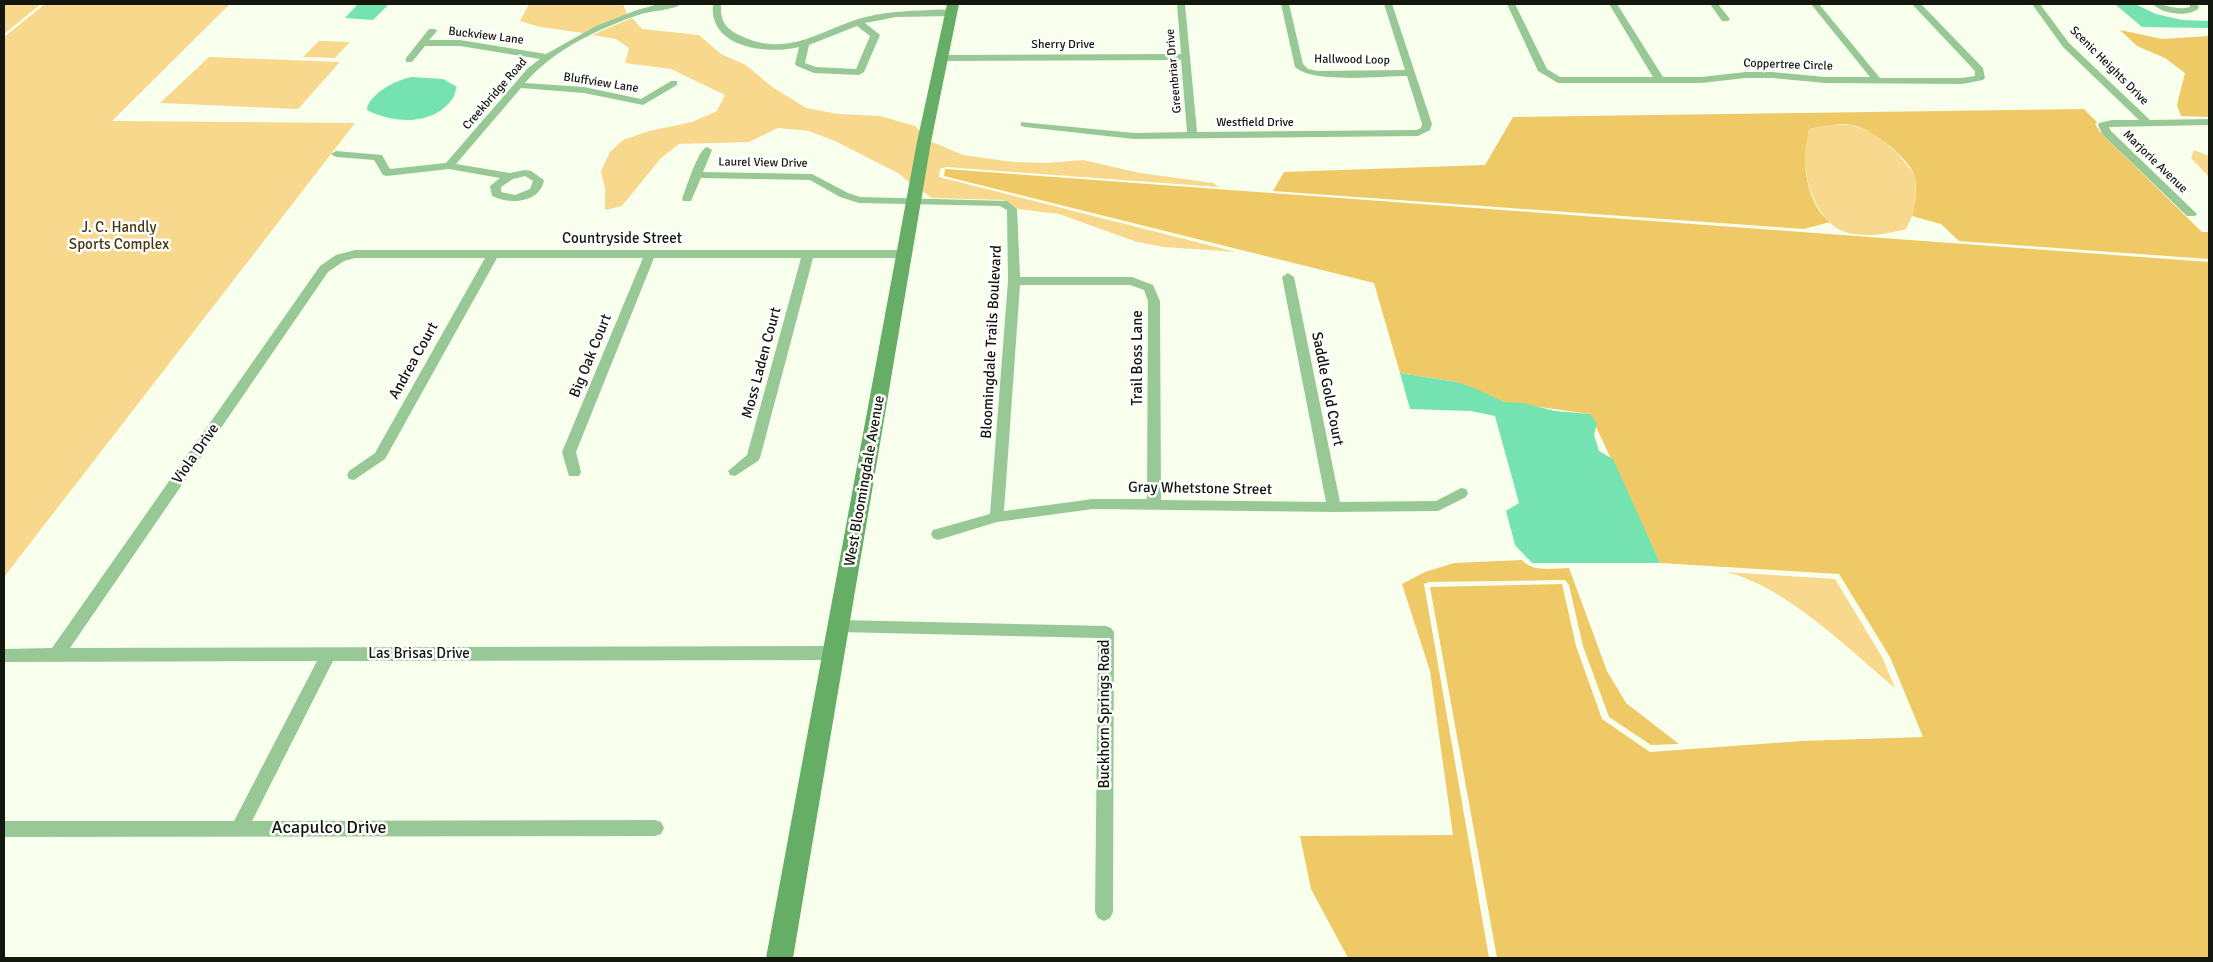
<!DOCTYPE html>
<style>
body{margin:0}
#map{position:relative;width:2213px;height:962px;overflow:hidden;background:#f8ffed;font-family:Signika,sans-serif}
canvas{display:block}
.frame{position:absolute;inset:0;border:5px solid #13170d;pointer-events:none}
</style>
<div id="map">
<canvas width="2213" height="962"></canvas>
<div class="frame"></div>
</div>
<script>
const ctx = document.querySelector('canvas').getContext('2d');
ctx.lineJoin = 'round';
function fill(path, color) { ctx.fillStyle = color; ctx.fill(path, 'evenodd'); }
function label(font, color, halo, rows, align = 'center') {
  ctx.font = font + ' Signika,sans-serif'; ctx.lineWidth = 5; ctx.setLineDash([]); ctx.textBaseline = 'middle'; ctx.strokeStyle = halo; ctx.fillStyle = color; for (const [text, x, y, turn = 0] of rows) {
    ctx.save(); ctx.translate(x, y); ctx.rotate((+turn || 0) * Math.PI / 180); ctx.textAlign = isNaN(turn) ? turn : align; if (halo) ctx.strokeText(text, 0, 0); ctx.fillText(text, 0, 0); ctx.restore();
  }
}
fill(new Path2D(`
 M 4,4 L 41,4 L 4,34 Z
 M 45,4 L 230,4 L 112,121 L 355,123 L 4,577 L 4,37 Z
 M 529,4 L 623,4 L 627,14 L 583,33 L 540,27 L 520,21 Z
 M 632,18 L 642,29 L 699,35 L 721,54 L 746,65 L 771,86 L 806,108 L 838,114 L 880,116 L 915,126 L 921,132 L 911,184 L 898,173 L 835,141 L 809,131 L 778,128 L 749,142 L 679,144 L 661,158 L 622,206 L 605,210 L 605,188 L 601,171 L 610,152 L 623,140 L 649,131 L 692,122 L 717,111 L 725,95 L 671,69 L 625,63 L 629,48 L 616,39 L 592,35 Z
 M 319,41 L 350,42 L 335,58 L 303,57 Z
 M 209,57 L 340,62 L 298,109 L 160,103 Z
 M 1828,125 L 1851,125 L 1876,134 L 1897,153 L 1915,175 L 1915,210 L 1906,229 C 1888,234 1864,238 1845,232 C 1819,224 1803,180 1805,155 C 1805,146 1808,137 1809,129 Z
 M 930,141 L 963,155 L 1013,162 L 1047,163 L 1083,160 L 1140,173 L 1213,183 L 1219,187 L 946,167 L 940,169 L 939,177 L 1236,252 L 1164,247 L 1137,242 L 1059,214 L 1018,209 L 1003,200 L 932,198 L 922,191 Z
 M 2194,150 L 2209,156 L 2209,177 L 2191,158 Z
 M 1726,572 L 1835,579 L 1882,657 L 1895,688 C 1847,648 1787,587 1726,572 Z`), '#f7d88c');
fill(new Path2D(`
 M 2120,30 L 2162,39 L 2209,36 L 2209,117 L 2181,116 L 2177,105 L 2185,73 L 2165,58 L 2137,46 Z
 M 2084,109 L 2097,122 L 2095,124 L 2100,132 L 2202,232 L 2209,232 L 2209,259 L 1959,241 L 1941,224 L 1912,216 C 1916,209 1917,182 1914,174 C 1905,155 1873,129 1852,125 C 1838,123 1823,126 1809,129 C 1808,138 1805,147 1805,156 C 1804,177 1812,209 1830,222 L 1804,229 L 1273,191 L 1284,172 L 1485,165 L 1513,117 Z
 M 945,169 L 2209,262 L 2209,958 L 1497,958 L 1430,587 L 1562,584 L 1576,646 L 1602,719 L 1650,752 L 1802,741 L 1923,737 L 1890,657 L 1839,574 L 1660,563 L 1590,414 L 1504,402 L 1456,382 L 1400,373 L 1374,283 L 944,176 Z
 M 1522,560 C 1533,573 1553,568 1569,568 L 1607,671 L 1626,703 L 1679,744 L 1651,745 L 1609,717 L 1583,646 L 1569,585 L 1565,580 L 1429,582 L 1424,584 L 1489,958 L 1348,958 L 1311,889 L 1300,836 L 1453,835 L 1430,671 L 1402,584 L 1425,572 L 1454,563 Z`), '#efc966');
fill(new Path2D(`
 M 358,4 L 389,4 L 373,20 L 345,18 Z
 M 2115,4 L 2135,4 L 2156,14 L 2182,20 L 2209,21 L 2209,28 L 2142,27 Z
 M 412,77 L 443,79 L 457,87 C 455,90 455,95 453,98 C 434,126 394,124 367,110 C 368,94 398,79 412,77 Z
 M 1400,373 L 1456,382 L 1474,388 L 1504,402 L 1523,403 L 1555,411 L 1590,414 L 1597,423 L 1594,435 L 1599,451 L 1613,459 L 1660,563 L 1532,563 L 1515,545 L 1506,511 L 1519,503 L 1495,416 L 1471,411 L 1410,409 Z`), '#75e3b1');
fill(new Path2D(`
 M 659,4 L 681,4 C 674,10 651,11 641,14 C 600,28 554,49 525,83 L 584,87 L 641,99 L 671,81 L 677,81 L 677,85 L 643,105 L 584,93 L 521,88 L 456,164 L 510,173 L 525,170 L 531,171 L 544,180 C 540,203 510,205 492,196 L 490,186 L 500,178 L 449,169 L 387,176 L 383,175 L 374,160 L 336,157 L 331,154 L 336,151 L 382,155 L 390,169 L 446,163 L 528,68 L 540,59 L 460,46 L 425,46 L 412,62 L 406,62 L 406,58 L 429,29 L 435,29 L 437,31 L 429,40 L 460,40 L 546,54 L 596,26 L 637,10 ZM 525,176 L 533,181 L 530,189 L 515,195 L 501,192 L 501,187 L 513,179 Z
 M 713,4 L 721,4 C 720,22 726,29 741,36 C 786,57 816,33 858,19 C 881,12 906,11 930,10 C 938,10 949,8 955,13 L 951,16 L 896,17 L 865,23 L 880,35 L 864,72 L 859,75 L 814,73 L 797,66 L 795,64 L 799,47 C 768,55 708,48 713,4 ZM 857,26 L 870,36 L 856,69 L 816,67 L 805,63 L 809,45 Z
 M 1177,4 L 1185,4 L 1197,132 L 1416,130 L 1421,128 L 1422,124 L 1407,76 C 1380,76 1314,84 1295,67 L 1281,4 L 1289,4 L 1303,64 L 1308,69 L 1318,71 L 1405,70 L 1384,4 L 1392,4 L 1432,124 L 1430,130 L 1418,136 L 1134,139 L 1025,127 L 1021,126 L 1021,122 L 1134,133 L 1187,132 L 1181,60 L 940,61 L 935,58 L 940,55 L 1181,54 Z
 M 1507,4 L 1515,4 L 1547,69 L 1560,77 L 1653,77 L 1609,4 L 1617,4 L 1663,77 L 1701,77 L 1746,72 L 1772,72 L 1825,77 L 1870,77 L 1811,4 L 1819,4 L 1880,78 L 1962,78 L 1975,76 L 1975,71 L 1912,4 L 1921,4 L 1983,68 L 1985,78 L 1983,80 L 1962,84 L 1825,83 L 1772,78 L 1746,78 L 1701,83 L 1558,83 L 1538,71 Z
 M 1710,4 L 1718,4 L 1730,19 L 1728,21 L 1722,21 Z
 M 2032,4 L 2040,4 L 2069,43 L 2150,120 L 2209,119 L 2209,125 L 2109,127 L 2111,131 L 2195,212 L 2197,214 L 2195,216 L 2187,216 L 2102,134 L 2098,125 L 2099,123 L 2112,120 L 2139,120 L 2063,47 Z
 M 2153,4 C 2166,4 2177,11 2190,7 L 2189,4 L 2197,4 L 2199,8 C 2188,18 2162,14 2153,4 Z
 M 707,147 L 712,150 L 703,172 L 812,174 L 848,193 L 860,197 L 1007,201 L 1017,209 L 1020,277 L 1132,277 L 1153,285 L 1160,301 L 1161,500 L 1326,502 L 1282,277 L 1288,273 L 1294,277 L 1340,502 L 1436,501 L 1461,488 L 1466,489 L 1468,493 L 1466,497 L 1438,511 L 1334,512 L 1093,509 L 997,522 L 938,540 L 933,538 L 931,534 L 933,530 L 990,514 L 1008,281 L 1007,210 L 1000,206 L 859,203 L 840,197 L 810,180 L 701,178 L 691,201 L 683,201 L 682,199 C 686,189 698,149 707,147 ZM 1020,285 L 1130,285 L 1144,290 L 1148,301 L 1147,499 L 1093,499 L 1004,511 Z
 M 355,250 L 905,250 L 911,254 L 905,258 L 813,258 L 760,458 L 758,461 L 735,476 L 730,475 L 728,471 L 747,455 L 801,258 L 654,258 L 576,452 L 581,472 L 579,476 L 569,476 L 562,452 L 643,258 L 497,258 L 385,459 L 354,480 L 349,479 L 347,475 L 349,471 L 375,453 L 485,258 L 355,258 L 344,261 L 328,272 L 70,648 L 834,646 L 839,648 L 842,653 L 839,658 L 834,660 L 333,661 L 252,821 L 655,820 L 661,822 L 664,828 L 661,834 L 655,836 L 4,837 L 4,821 L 234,821 L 317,661 L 4,662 L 4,649 L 52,648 L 320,266 L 336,255 Z
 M 839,620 L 1106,626 L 1111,628 L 1114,632 L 1113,912 L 1110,918 L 1104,921 L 1098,918 L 1095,912 L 1098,638 L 839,632 L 834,630 L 831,626 L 834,622 Z`), '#99c897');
fill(new Path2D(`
 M 947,4 L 959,4 L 931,142 L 793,958 L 766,958 L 917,142 Z`), '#66ad65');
label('12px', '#13170d', '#fff', [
 ["Buckview Lane",486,36,7],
 ["Sherry Drive",1063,45],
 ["Hallwood Loop",1352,60,1],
 ["Coppertree Circle",1788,65,2],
 ["Scenic Heights Drive",2109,66,45],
 ["Greenbriar Drive",1174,71,-95],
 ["Bluffview Lane",601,83,9],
 ["Creekbridge Road",495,94,-49],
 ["Westfield Drive",1255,123],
 ["Marjorie Avenue",2155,162,44],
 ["Laurel View Drive",763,163,1]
]);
label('15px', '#47380d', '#fff', [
 ["J. C. Handly",119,228],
 ["Sports Complex",119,245]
]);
label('15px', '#13170d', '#fff', [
 ["Countryside Street",622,239],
 ["Bloomingdale Trails Boulevard",992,342,-87],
 ["Big Oak Court",591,356,-68],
 ["Trail Boss Lane",1138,358,-90],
 ["Andrea Court",414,361,-61],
 ["Moss Laden Court",762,363,-75],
 ["Saddle Gold Court",1327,389,79],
 ["Viola Drive",196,454,-55],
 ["West Bloomingdale Avenue",865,481,-80],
 ["Gray Whetstone Street",1200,489,1],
 ["Las Brisas Drive",419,654],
 ["Buckhorn Springs Road",1105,714,-90]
]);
label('18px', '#13170d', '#fff', [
 ["Acapulco Drive",329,828]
]);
</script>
